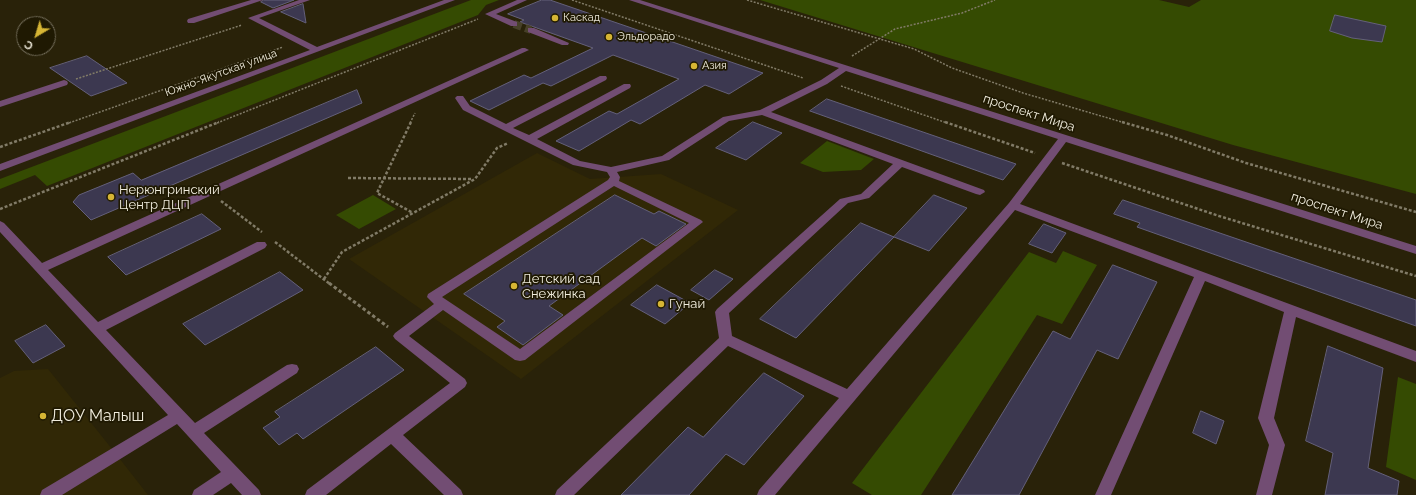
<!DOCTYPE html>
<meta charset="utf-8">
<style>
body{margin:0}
#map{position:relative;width:1416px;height:495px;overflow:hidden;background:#292209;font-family:Raleway,sans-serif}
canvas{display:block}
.north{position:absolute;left:16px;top:16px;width:40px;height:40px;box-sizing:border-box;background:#1f1902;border:1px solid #736d5a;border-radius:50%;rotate:218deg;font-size:11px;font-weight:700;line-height:16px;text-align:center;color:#f0ecdd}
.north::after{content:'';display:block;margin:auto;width:14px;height:18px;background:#d6b534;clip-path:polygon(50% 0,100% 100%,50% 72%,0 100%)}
</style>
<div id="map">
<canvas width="1416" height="495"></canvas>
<div class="north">С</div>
</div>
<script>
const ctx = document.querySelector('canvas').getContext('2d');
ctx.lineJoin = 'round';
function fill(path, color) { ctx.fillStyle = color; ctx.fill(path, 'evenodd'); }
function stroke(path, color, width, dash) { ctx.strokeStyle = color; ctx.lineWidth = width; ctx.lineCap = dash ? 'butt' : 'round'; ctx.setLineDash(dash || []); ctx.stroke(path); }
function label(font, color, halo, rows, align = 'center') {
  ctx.font = font + ' Raleway,sans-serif'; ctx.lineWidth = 3.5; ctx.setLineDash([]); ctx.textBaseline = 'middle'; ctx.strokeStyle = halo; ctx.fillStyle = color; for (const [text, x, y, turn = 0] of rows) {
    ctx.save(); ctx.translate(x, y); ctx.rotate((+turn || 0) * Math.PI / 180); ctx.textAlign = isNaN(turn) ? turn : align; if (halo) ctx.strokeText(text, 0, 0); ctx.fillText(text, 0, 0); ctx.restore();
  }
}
fill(new Path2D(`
 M 537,153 L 590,179 L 661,174 L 738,210 L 521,379 L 349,259 Z
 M 48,369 L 116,454 L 148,495 L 0,495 L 0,378 L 14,371 Z`), '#312806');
fill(new Path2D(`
 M 471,0 L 499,0 L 486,5 L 478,15 L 47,186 L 35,175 L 0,189 L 0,179 Z
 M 760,0 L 1159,0 L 1189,7 L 1201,0 L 1416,0 L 1416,194 L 1233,145 Z
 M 827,141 L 874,159 L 861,170 L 823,172 L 800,163 Z
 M 373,195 L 396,209 L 359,229 L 336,215 Z
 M 1063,251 L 1097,265 L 1062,324 L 1037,315 L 921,495 L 872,495 L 852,483 L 1029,252 L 1056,263 Z
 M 1398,377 L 1416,384 L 1416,480 L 1386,467 Z`), '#354b02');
const building = new Path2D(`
 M 264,0 L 294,0 L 273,8 L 261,2 Z
 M 542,0 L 550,0 L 763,73 L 729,94 L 705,85 L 640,124 L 631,120 L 579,151 L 556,141 L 609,111 L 617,114 L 679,79 L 613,55 L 551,86 L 543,83 L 489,110 L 470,101 L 524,75 L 531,78 L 593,48 L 520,22 L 524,20 L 508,14 Z
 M 303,4 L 306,23 L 281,12 Z
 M 1335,15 L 1386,26 L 1382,42 L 1352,38 L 1330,31 Z
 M 87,56 L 127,83 L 91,96 L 50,68 Z
 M 357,90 L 362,103 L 91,220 L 73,202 L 79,195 L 133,173 L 141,180 Z
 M 827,99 L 1016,164 L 1003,180 L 810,111 Z
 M 753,122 L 782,133 L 746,160 L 716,148 Z
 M 615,195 L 654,214 L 659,211 L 686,224 L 656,246 L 642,238 L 549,306 L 563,315 L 523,345 L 497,327 L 505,321 L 464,294 Z
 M 934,195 L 967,208 L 929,251 L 894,237 Z
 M 1123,200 L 1416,300 L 1416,326 L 1137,227 L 1140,223 L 1114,214 Z
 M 202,214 L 221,229 L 126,275 L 108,257 Z
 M 861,223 L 894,237 L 796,338 L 760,319 Z
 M 1044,224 L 1066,233 L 1052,253 L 1029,244 Z
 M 1113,265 L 1157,282 L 1118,359 L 1097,350 L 1019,495 L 952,495 L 1053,331 L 1070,339 Z
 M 715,270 L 733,279 L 709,300 L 691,290 Z
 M 280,272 L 303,290 L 205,345 L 183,324 Z
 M 657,285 L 690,303 L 665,324 L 631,305 Z
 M 46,325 L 65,346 L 33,363 L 15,341 Z
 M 1328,346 L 1383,368 L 1368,468 L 1399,481 L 1397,495 L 1325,495 L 1333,453 L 1306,441 Z
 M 376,347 L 404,370 L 303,439 L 297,433 L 279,445 L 263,428 L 280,417 L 275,412 Z
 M 764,373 L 804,396 L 744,465 L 726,454 L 689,495 L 621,495 L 688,427 L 703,437 Z
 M 1201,411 L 1224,421 L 1216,444 L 1193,433 Z`);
fill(building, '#3c3850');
stroke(building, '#64607a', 1);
stroke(new Path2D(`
 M 514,24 L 531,30`), '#474029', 8, [8, 4]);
stroke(new Path2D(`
 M 572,0 L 803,78
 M 747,0 L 914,49 L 952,68 L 1023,93 L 1125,123
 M 852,56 L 895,29 L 962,13 L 995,0
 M 76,79 L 242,25
 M 841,86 L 947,123
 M 69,123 L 283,47
 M 217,123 L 478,19
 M 410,123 L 415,113`), '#817b67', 1.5, [2, 1.5]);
stroke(new Path2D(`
 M 411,122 L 377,193 L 413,213
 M 945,122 L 1035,153
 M 1122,122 L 1167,135 L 1246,163 L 1416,212
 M 0,147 L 71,122
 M 1062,163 L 1219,216 L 1416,276
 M 348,178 L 473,179
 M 221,201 L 262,232
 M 0,209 L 219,122
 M 275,242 L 330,284
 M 324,279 L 342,252 L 475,179 L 497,148 L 508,143`), '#817b67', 2.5, [3, 2]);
stroke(new Path2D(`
 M 329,283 L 388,327`), '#817b67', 3, [3.5, 2.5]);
fill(new Path2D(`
 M 251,0 L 263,0 L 194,23 L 188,23 L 187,21 L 188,19 Z
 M 299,0 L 310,0 L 259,18 L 317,47 L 444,0 L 455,0 L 0,171 L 0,164 L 310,50 L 248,18 Z
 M 517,0 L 527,0 L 496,14 L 517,22 L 517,26 L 511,26 L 485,14 Z
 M 629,0 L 640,0 L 1416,246 L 1416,254 L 1066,142 L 1020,204 L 1416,351 L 1416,362 L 1296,317 L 1274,418 L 1285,445 L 1272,495 L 1256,495 L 1269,445 L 1258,418 L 1284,312 L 1205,281 L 1111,495 L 1095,495 L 1194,277 L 1015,210 L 775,495 L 757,495 L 759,490 L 839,398 L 728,346 L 574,495 L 555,495 L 557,490 L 719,338 L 715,312 L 717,309 L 840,199 L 861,194 L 893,164 L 762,115 L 729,121 L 669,160 L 617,172 L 620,177 L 619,181 L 701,220 L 703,222 L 525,360 L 520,361 L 515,360 L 443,310 L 409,336 L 465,379 L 467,383 L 465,387 L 403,435 L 461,490 L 463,495 L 444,495 L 391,444 L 326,495 L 305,495 L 307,490 L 450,383 L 395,339 L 393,336 L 395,333 L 434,304 L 427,297 L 428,294 L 608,180 L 610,177 L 607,172 L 573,165 L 463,110 L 455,98 L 457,96 L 463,96 L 470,106 L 506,124 L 600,76 L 606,76 L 607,78 L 606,80 L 513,128 L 529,135 L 624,84 L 630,84 L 631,86 L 630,88 L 537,139 L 580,161 L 611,167 L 662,156 L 723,117 L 760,110 L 821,80 L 839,68 ZM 846,71 L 1058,139 L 1009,203 L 847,389 L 732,336 L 729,313 L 848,203 L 869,198 L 902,167 L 976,194 L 980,195 L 985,192 L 984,190 L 771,112 L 827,84 ZM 614,186 L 689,223 L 520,349 L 442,297 Z
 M 528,28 L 534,28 L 569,43 L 568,45 L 562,45 L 528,32 Z
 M 522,48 L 525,48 L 529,50 L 48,270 L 98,322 L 257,242 L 265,242 L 267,245 L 265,248 L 106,330 L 195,423 L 287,365 L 292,364 L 297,365 L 299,369 L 297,373 L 204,433 L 259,490 L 261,495 L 242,495 L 231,483 L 213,495 L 192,495 L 194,490 L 221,472 L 177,424 L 62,495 L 40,495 L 42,490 L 168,415 L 0,232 L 0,221 L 4,223 L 42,263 Z
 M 64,80 L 67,81 L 68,83 L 67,85 L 0,107 L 0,101 Z`), '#724d73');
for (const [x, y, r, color] of [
 [555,18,4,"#d6b534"],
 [609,37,4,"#d6b534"],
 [694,66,4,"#d6b534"],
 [111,197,4,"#d6b534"],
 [514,286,4,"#d6b534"],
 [661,304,4,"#d6b534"],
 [43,416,4,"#d6b534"]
]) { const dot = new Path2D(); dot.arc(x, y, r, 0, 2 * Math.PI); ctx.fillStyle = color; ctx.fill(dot); stroke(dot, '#1f1902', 1.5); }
label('11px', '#f0ecdd', '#1f1902', [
 ["Каскад",563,18],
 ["Эльдорадо",617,37],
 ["Азия",702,66]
], 'left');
label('11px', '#f0ecdd', '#1f1902', [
 ["Южно-Якутская улица",221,73,-20]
]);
label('13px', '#f0ecdd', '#1f1902', [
 ["проспект Мира",1029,113,18],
 ["проспект Мира",1337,211,18]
]);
label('13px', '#f0ecdd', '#1f1902', [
 ["Нерюнгринский",119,190],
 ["Центр ДЦП",119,205],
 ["Детский сад",522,279],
 ["Снежинка",522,294],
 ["Гунай",669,304]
], 'left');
label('16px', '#f0ecdd', '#1f1902', [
 ["ДОУ Малыш",51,416]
], 'left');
</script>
